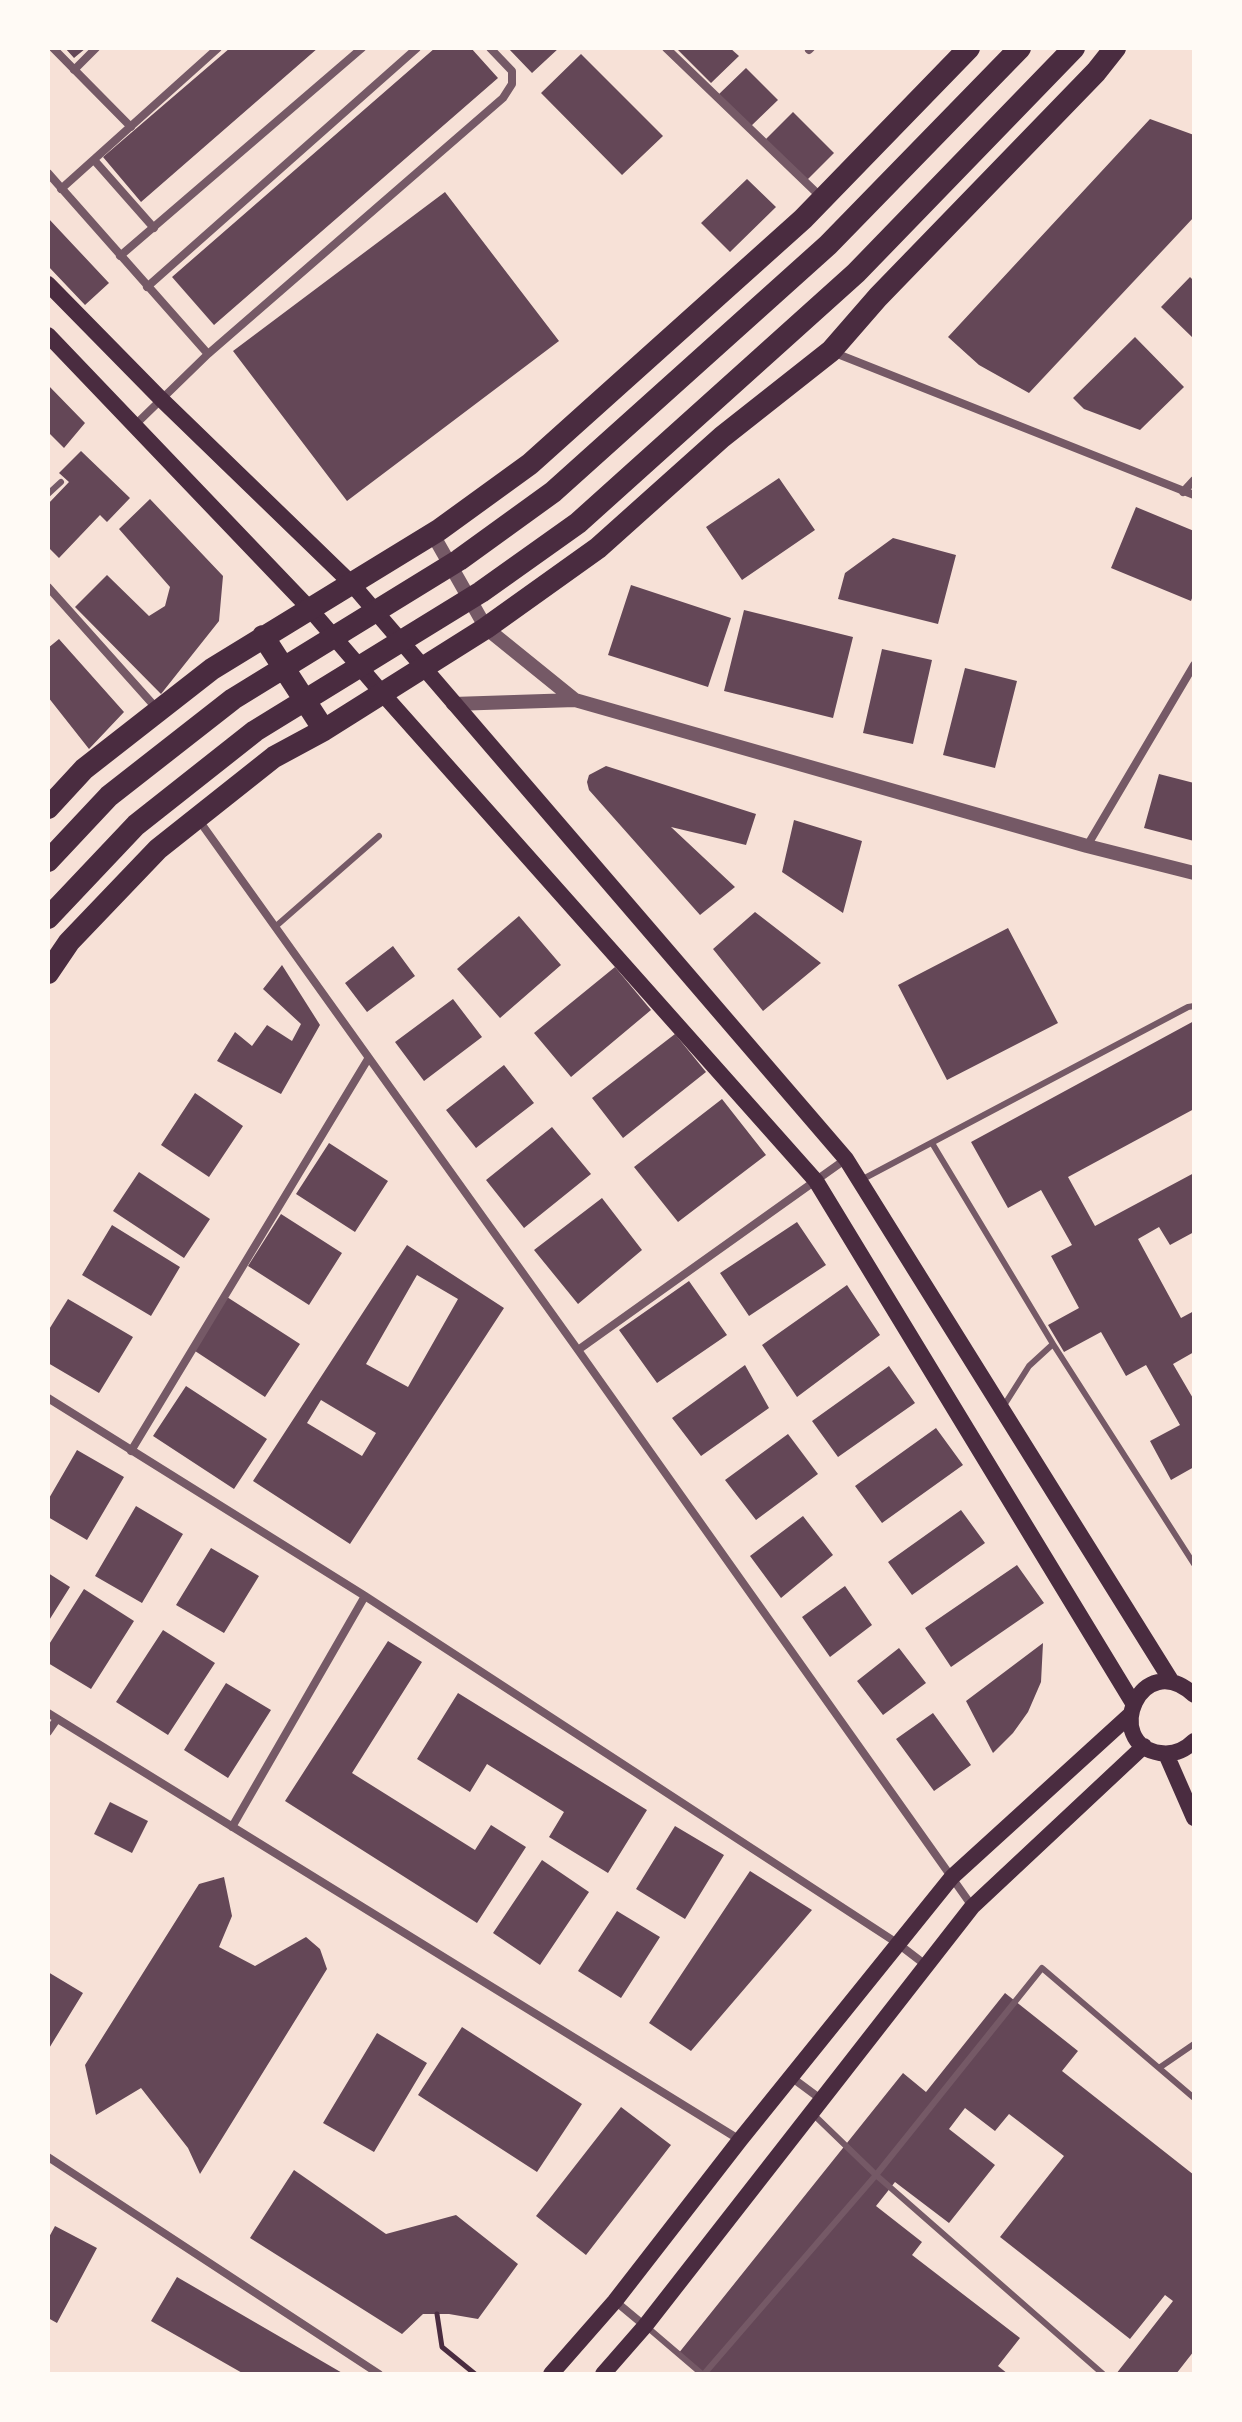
<!DOCTYPE html>
<style>
body{margin:0}
#map{position:relative;width:1242px;height:2422px;overflow:hidden;background:#f7e1d7;font-family:"Sofia Sans Condensed",sans-serif}
canvas{display:block}
.frame{position:absolute;inset:0;border:50px solid #fffaf5;pointer-events:none}
</style>
<div id="map">
<canvas width="1242" height="2422"></canvas>
<div class="frame"></div>
</div>
<script>
const ctx = document.querySelector('canvas').getContext('2d');
ctx.lineJoin = 'round';
function fill(path, color) { ctx.fillStyle = color; ctx.fill(path, 'evenodd'); }
function stroke(path, color, width, dash) { ctx.strokeStyle = color; ctx.lineWidth = width; ctx.lineCap = dash ? 'butt' : 'round'; ctx.setLineDash(dash || []); ctx.stroke(path); }
fill(new Path2D(`
 M 65,48 L 86,48 L 74,58 Z
 M 230,48 L 318,48 L 141,202 L 103,157 Z
 M 435,48 L 471,48 L 498,78 L 214,325 L 172,277 Z
 M 508,48 L 559,48 L 532,73 Z
 M 680,48 L 730,48 L 739,56 L 711,83 L 678,50 Z
 M 581,54 L 663,136 L 622,175 L 541,93 Z
 M 746,68 L 778,100 L 750,127 L 718,95 Z
 M 793,112 L 834,153 L 806,181 L 765,140 Z
 M 1150,119 L 1194,135 L 1194,217 L 1029,393 L 979,365 L 948,337 Z
 M 747,179 L 776,207 L 730,252 L 701,223 Z
 M 445,192 L 559,341 L 347,501 L 233,351 Z
 M 48,218 L 109,283 L 85,305 L 48,266 Z
 M 1190,277 L 1194,281 L 1194,339 L 1161,307 Z
 M 1135,337 L 1184,387 L 1140,430 L 1084,409 L 1073,398 Z
 M 48,385 L 85,423 L 64,448 L 48,432 Z
 M 81,451 L 130,498 L 107,522 L 100,515 L 59,558 L 48,547 L 48,504 L 69,482 L 59,473 Z
 M 779,478 L 815,530 L 742,580 L 706,527 Z
 M 150,499 L 223,576 L 219,621 L 161,694 L 75,607 L 107,575 L 149,616 L 165,606 L 170,587 L 119,529 Z
 M 1136,507 L 1194,531 L 1194,593 L 1191,601 L 1111,568 Z
 M 893,538 L 956,555 L 938,624 L 838,599 L 845,573 Z
 M 631,585 L 731,618 L 708,687 L 608,655 Z
 M 744,610 L 853,637 L 833,718 L 724,691 Z
 M 59,639 L 124,712 L 89,749 L 48,697 L 48,648 Z
 M 882,649 L 932,660 L 913,744 L 863,733 Z
 M 965,668 L 1017,681 L 995,768 L 943,755 Z
 M 606,766 L 756,814 L 746,845 L 671,827 L 735,887 L 700,915 L 589,790 L 587,782 L 589,775 Z
 M 1159,774 L 1194,783 L 1194,841 L 1144,828 Z
 M 794,820 L 862,841 L 843,913 L 782,872 Z
 M 755,912 L 821,963 L 763,1011 L 713,949 Z
 M 519,916 L 561,965 L 500,1018 L 457,969 Z
 M 1008,928 L 1058,1023 L 947,1080 L 898,985 Z
 M 393,946 L 415,976 L 367,1012 L 345,983 Z
 M 282,965 L 320,1025 L 281,1094 L 217,1061 L 235,1032 L 252,1046 L 267,1025 L 292,1041 L 301,1024 L 263,989 Z
 M 615,967 L 651,1010 L 571,1077 L 534,1033 Z
 M 453,999 L 482,1037 L 424,1081 L 395,1042 Z
 M 1194,1021 L 1194,1109 L 1068,1177 L 1095,1226 L 1194,1173 L 1194,1232 L 1170,1245 L 1159,1227 L 1138,1239 L 1181,1318 L 1194,1311 L 1194,1352 L 1173,1364 L 1194,1400 L 1194,1467 L 1171,1480 L 1150,1441 L 1180,1425 L 1146,1365 L 1126,1376 L 1101,1332 L 1064,1352 L 1048,1325 L 1079,1308 L 1051,1256 L 1072,1245 L 1041,1190 L 1008,1208 L 971,1142 Z
 M 675,1034 L 706,1072 L 623,1138 L 592,1098 Z
 M 504,1065 L 534,1103 L 476,1148 L 446,1110 Z
 M 195,1093 L 243,1126 L 209,1177 L 161,1145 Z
 M 722,1099 L 766,1155 L 678,1222 L 634,1167 Z
 M 552,1127 L 591,1174 L 524,1228 L 486,1180 Z
 M 329,1143 L 388,1181 L 355,1232 L 296,1194 Z
 M 139,1172 L 210,1219 L 184,1258 L 113,1211 Z
 M 602,1198 L 642,1250 L 578,1304 L 534,1250 Z
 M 281,1214 L 342,1253 L 309,1305 L 248,1266 Z
 M 797,1222 L 826,1265 L 749,1316 L 720,1273 Z
 M 112,1225 L 180,1267 L 151,1316 L 82,1275 Z
 M 407,1245 L 504,1308 L 350,1544 L 253,1481 ZM 417,1275 L 458,1299 L 408,1387 L 366,1364 ZM 321,1400 L 376,1433 L 362,1456 L 307,1423 Z
 M 689,1281 L 727,1335 L 657,1383 L 619,1330 Z
 M 847,1285 L 880,1335 L 797,1397 L 762,1345 Z
 M 227,1297 L 300,1344 L 265,1397 L 192,1349 Z
 M 68,1299 L 133,1337 L 99,1393 L 48,1363 L 48,1331 Z
 M 745,1365 L 769,1408 L 701,1456 L 672,1418 Z
 M 889,1366 L 915,1403 L 838,1457 L 812,1421 Z
 M 186,1386 L 267,1439 L 234,1489 L 153,1436 Z
 M 936,1428 L 963,1465 L 882,1523 L 855,1486 Z
 M 788,1434 L 818,1474 L 756,1520 L 725,1480 Z
 M 77,1450 L 124,1477 L 87,1540 L 48,1517 L 48,1500 Z
 M 136,1506 L 183,1534 L 142,1603 L 95,1576 Z
 M 961,1510 L 985,1543 L 912,1595 L 888,1562 Z
 M 803,1516 L 833,1555 L 781,1598 L 750,1556 Z
 M 211,1548 L 259,1576 L 224,1633 L 176,1605 Z
 M 1017,1565 L 1044,1603 L 951,1667 L 925,1628 Z
 M 48,1573 L 70,1587 L 48,1622 Z
 M 845,1586 L 872,1625 L 830,1657 L 802,1617 Z
 M 84,1589 L 134,1621 L 91,1689 L 48,1663 L 48,1646 Z
 M 163,1630 L 215,1663 L 168,1735 L 116,1702 Z
 M 388,1641 L 422,1662 L 352,1773 L 475,1850 L 491,1825 L 526,1847 L 477,1923 L 285,1801 Z
 M 1043,1643 L 1041,1682 L 1028,1712 L 1013,1733 L 993,1753 L 966,1701 Z
 M 899,1648 L 926,1683 L 883,1715 L 857,1681 Z
 M 226,1683 L 271,1710 L 228,1778 L 184,1750 Z
 M 458,1693 L 647,1810 L 608,1873 L 549,1837 L 564,1812 L 487,1764 L 470,1792 L 417,1759 Z
 M 933,1713 L 971,1765 L 934,1791 L 896,1739 Z
 M 110,1802 L 148,1821 L 132,1853 L 94,1834 Z
 M 675,1826 L 724,1855 L 685,1919 L 636,1889 Z
 M 542,1860 L 589,1892 L 540,1965 L 493,1933 Z
 M 750,1871 L 812,1910 L 691,2051 L 649,2023 Z
 M 224,1877 L 232,1916 L 219,1947 L 255,1966 L 306,1937 L 320,1949 L 327,1969 L 200,2174 L 188,2148 L 141,2088 L 96,2115 L 85,2065 L 199,1884 Z
 M 617,1911 L 660,1937 L 621,1998 L 578,1971 Z
 M 48,1972 L 83,1993 L 48,2050 Z
 M 1005,1993 L 1078,2051 L 1062,2071 L 1194,2175 L 1194,2351 L 1176,2374 L 1116,2374 L 1173,2301 L 1165,2295 L 1130,2339 L 1000,2237 L 1064,2156 L 1009,2114 L 995,2131 L 965,2108 L 949,2129 L 995,2165 L 949,2223 L 895,2182 L 876,2206 L 922,2242 L 912,2255 L 1020,2338 L 998,2366 L 1008,2374 L 703,2374 L 678,2354 L 903,2073 L 926,2092 Z
 M 462,2027 L 582,2104 L 537,2172 L 418,2095 Z
 M 377,2033 L 427,2063 L 374,2152 L 323,2123 Z
 M 621,2107 L 671,2145 L 586,2255 L 536,2216 Z
 M 294,2170 L 386,2234 L 456,2215 L 518,2264 L 478,2319 L 449,2314 L 423,2314 L 402,2334 L 250,2238 Z
 M 55,2226 L 97,2248 L 57,2323 L 48,2318 L 48,2239 Z
 M 177,2277 L 344,2374 L 244,2374 L 151,2321 Z`), '#644757');
stroke(new Path2D(`
 M 437,2314 L 442,2347 L 475,2374`), '#4a2c40', 5);
stroke(new Path2D(`
 M 48,494 L 61,482
 M 275,927 L 379,836
 M 932,1143 L 1053,1344 L 1029,1366 L 1003,1407
 M 863,1179 L 1188,1007 L 1194,1006
 M 1053,1344 L 1194,1564
 M 1159,2068 L 1194,2044
 M 814,2115 L 876,2175 L 1103,2374
 M 647,2327 L 702,2374
 M 704,2374 L 876,2175 L 1042,1968 L 1194,2098`), '#755966', 6);
stroke(new Path2D(`
 M 53,48 L 131,127
 M 666,48 L 822,198
 M 809,50 L 811,48
 M 74,70 L 96,48
 M 94,160 L 154,228
 M 48,173 L 208,354
 M 61,189 L 218,48
 M 120,256 L 362,48
 M 147,287 L 417,48
 M 835,353 L 1194,495
 M 135,425 L 208,354 L 503,98 L 512,84 L 512,71 L 490,48
 M 1183,492 L 1194,480
 M 48,587 L 158,710
 M 198,819 L 578,1350 L 972,1906
 M 1087,846 L 1194,665
 M 578,1350 L 846,1159
 M 48,1398 L 365,1596 L 897,1943 L 927,1966
 M 131,1451 L 368,1059
 M 48,1713 L 740,2140
 M 48,1732 L 57,1719
 M 232,1827 L 365,1596
 M 791,2077 L 822,2100
 M 48,2157 L 379,2374
 M 615,2301 L 645,2326`), '#755966', 8);
stroke(new Path2D(`
 M 432,533 L 486,628 L 575,700
 M 453,704 L 575,700 L 1087,846 L 1194,873`), '#755966', 14);
stroke(new Path2D(`
 M 48,284 L 161,399 L 351,583 L 846,1159 L 1172,1682
 M 48,335 L 309,608 L 382,693 L 816,1181 L 1133,1703
 M 1194,1695 C 1141,1646 1101,1744 1160,1753 C 1174,1755 1185,1750 1194,1741
 M 1166,1754 L 1194,1818
 M 551,2374 L 615,2301 L 740,2140 L 952,1877 L 1130,1715
 M 603,2374 L 645,2326 L 972,1907 L 1144,1746`), '#4a2c40', 16);
stroke(new Path2D(`
 M 263,636 L 324,730
 M 48,808 L 84,769 L 212,669 L 439,530 L 530,464 L 803,219 L 969,48
 M 48,861 L 109,796 L 233,699 L 459,560 L 553,492 L 828,245 L 1020,48
 M 48,918 L 136,825 L 255,731 L 481,592 L 578,523 L 856,273 L 1074,48
 M 48,973 L 69,942 L 158,849 L 274,757 L 324,730 L 486,628 L 598,548 L 722,437 L 831,351 L 878,297 L 1096,72 L 1115,48`), '#4a2c40', 22);
</script>
